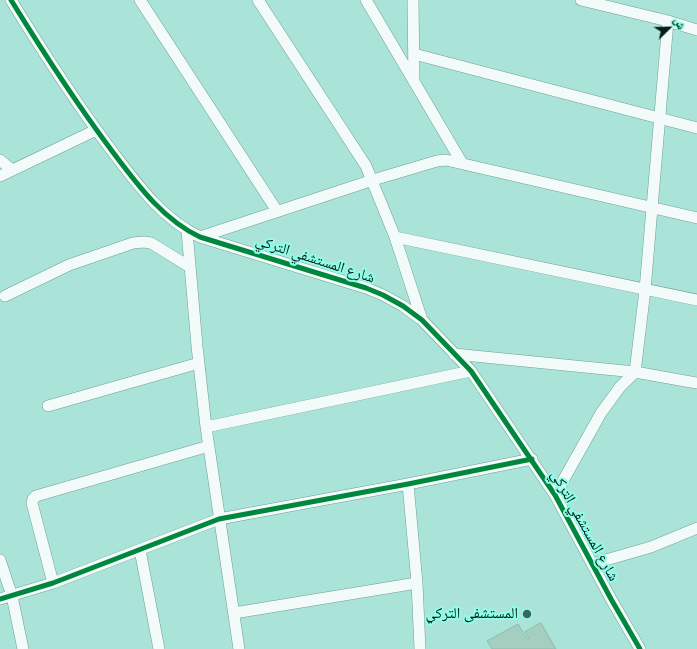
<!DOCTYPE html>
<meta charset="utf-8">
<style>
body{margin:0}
#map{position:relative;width:697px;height:649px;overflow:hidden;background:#aae4d8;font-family:"Titillium Web","Noto Naskh Arabic",sans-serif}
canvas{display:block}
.north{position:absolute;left:649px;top:8px;width:40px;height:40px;-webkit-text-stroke:3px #91fde7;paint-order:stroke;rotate:67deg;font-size:11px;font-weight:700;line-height:16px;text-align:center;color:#00201a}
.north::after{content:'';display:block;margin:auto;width:14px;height:18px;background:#00201a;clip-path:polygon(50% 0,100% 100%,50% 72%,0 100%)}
</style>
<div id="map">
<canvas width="697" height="649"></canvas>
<div class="north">ش</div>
</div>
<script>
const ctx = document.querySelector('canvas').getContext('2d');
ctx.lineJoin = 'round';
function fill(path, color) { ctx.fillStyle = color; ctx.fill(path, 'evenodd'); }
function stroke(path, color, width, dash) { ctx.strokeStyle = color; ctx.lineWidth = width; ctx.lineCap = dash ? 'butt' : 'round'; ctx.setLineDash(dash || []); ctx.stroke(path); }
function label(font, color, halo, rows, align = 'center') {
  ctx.font = font + ' "Titillium Web","Noto Naskh Arabic",sans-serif'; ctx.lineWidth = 4; ctx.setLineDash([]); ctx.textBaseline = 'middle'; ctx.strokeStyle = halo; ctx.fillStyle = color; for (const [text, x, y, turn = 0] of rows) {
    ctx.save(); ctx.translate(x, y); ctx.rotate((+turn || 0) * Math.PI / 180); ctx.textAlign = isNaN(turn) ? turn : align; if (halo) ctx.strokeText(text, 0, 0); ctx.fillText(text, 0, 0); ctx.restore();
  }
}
const building = new Path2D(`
 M 541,623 L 556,649 L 492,649 L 487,641 L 518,624 L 527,639 L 529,638 L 525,632 Z`);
fill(building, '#a4cec0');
stroke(building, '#90bbad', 1);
const street = new Path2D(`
 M 11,0 C 43,52 76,103 112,151 C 137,184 162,219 200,237 L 366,288 L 383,295 L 403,306 L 422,320 L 471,371 L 555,495 L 611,599 L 640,649
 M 140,0 L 277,211
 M 258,0 L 366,166 L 395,237 L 422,320
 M 366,0 L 462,163
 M 413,0 L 414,81
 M 581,0 L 668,21 L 697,30
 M 414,54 L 697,128
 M 0,160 L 12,170
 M 0,176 L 96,130
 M 187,231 L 197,346 L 206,427 L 239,649
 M 200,237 L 373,180 L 437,161 L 446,160 L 697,218
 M 395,237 L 697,300
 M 5,296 L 69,265 L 133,243 L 144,242 L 151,243 L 190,267
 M 454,354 L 635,372 L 697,383
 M 48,406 L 199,363
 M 206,427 L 471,371
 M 408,484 L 417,583 L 420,649
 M 555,495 L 601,413 L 620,387 L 635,372 L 645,290 L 668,21
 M 140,550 L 159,649
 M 0,560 L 12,596 L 23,649
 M 592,564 L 651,547 L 697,528
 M 53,583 L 32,503 L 33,499 L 36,496 L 209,446
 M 0,599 L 53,583 L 219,519 L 408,484 L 532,459
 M 234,613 L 417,583`);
stroke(street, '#729d95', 12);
stroke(street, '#f2fbf9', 11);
stroke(new Path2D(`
 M 11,0 C 43,52 76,103 112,151 C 137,184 162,219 200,237 L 366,288 L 383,295 L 403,306 L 422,320 L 471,371 L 555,495 L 611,599 L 640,649
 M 0,599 L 53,583 L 219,519 L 408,484 L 532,459`), '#00873e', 5);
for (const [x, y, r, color] of [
 [527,614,5,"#3b655c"]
]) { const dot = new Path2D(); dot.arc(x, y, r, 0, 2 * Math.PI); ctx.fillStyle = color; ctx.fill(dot); stroke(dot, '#91fde7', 1.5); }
label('15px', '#00201a', '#91fde7', [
 ["شارع المستشفي التركي",315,260,18],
 ["شارع المستشفي التركي",584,526,61]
]);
label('15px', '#00201a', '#91fde7', [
 ["المستشفى التركي",518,614]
], 'right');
</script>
